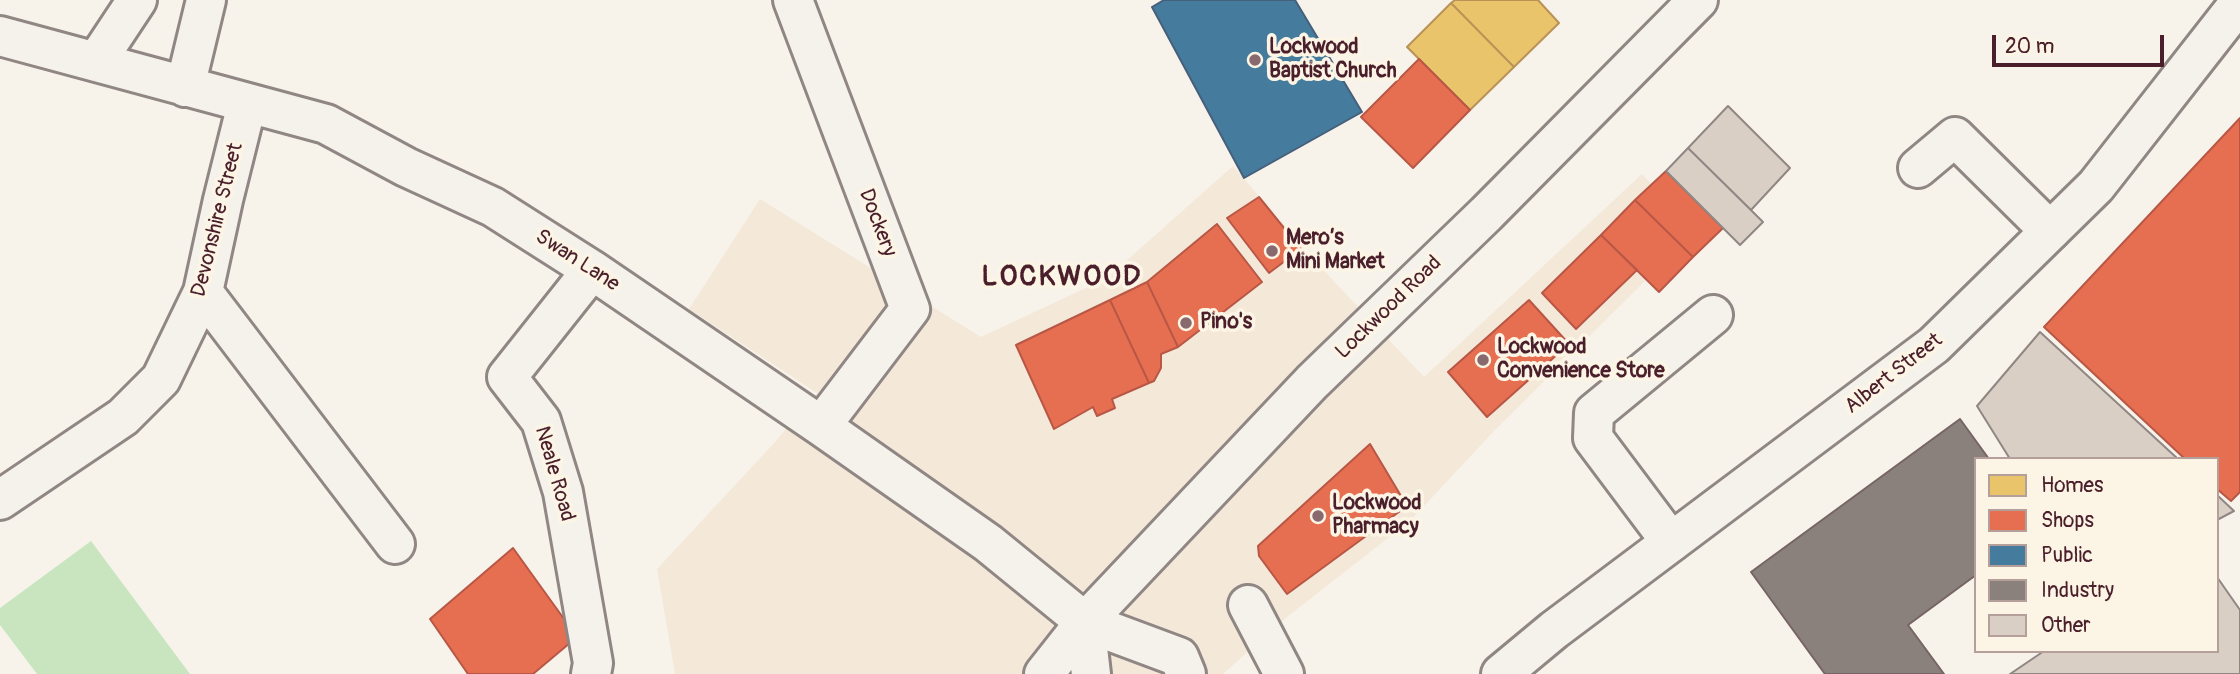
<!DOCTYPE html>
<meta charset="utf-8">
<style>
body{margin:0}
#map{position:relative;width:2240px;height:674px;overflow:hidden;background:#f7f3ea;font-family:Pangolin,sans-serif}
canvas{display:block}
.legend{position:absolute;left:1974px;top:457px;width:245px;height:196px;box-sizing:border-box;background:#fcf5e5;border:2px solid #b59f9b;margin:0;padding:9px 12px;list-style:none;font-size:21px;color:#4a1f2b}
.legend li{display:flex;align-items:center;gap:14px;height:35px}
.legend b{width:35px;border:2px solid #b59f9b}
.scale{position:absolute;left:1992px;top:35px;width:172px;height:32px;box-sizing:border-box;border:4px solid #4a1f2b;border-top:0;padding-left:9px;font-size:21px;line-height:24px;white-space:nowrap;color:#4a1f2b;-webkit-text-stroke:5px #fcf5e5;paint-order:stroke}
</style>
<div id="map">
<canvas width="2240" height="674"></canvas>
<ul class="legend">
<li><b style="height:19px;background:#e9c46a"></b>Homes</li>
<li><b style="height:19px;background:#e76f51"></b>Shops</li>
<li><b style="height:19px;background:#457b9d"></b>Public</li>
<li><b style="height:19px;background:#8a817c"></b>Industry</li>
<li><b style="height:19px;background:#dacfc5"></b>Other</li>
</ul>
<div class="scale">20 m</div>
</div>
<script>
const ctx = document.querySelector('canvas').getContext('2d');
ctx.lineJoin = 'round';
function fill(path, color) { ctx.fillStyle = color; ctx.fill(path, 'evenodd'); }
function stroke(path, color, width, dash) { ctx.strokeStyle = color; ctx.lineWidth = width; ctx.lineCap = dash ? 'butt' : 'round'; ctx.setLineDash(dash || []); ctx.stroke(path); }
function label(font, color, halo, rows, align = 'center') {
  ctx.font = font + ' Pangolin,sans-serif'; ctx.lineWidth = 7; ctx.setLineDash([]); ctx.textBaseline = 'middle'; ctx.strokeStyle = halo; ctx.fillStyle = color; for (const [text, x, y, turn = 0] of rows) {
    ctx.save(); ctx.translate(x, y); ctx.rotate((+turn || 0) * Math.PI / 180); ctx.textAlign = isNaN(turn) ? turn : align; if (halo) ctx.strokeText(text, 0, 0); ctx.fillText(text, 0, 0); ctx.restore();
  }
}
fill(new Path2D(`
 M 1233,166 L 1313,259 L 1424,377 L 1642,174 L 1697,234 L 1654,272 L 1495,430 L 1411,520 L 1282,621 L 1223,674 L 675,674 L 657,569 L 775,442 L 817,393 L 689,309 L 760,199 L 981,337 L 1107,278 Z`), '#f4e8d9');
fill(new Path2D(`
 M 91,541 L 190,674 L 37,674 L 0,625 L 0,608 Z`), '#c8e5c0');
const homes = new Path2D(`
 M 1455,0 L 1538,0 L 1559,23 L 1514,67 L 1451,3 Z
 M 1451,3 L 1514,67 L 1470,110 L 1407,47 Z`);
fill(homes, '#e9c46a');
stroke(homes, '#b99257', 2);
const shops = new Path2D(`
 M 1419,59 L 1470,110 L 1413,168 L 1361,117 Z
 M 2240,118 L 2240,492 L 2231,501 L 2217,489 L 2217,459 L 2185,459 L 2044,327 Z
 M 1666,171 L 1723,228 L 1693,257 L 1635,200 Z
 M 1259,197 L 1301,249 L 1269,273 L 1227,218 Z
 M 1635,200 L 1693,257 L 1659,292 L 1601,235 Z
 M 1217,224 L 1262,282 L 1178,347 L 1147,282 Z
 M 1601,235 L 1637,270 L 1576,329 L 1542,293 Z
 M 1147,282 L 1178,347 L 1161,354 L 1161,368 L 1154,381 L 1149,383 L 1110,300 Z
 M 1110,300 L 1149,383 L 1112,399 L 1115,408 L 1097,416 L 1093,407 L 1054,429 L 1016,345 Z
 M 1529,300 L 1569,344 L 1487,417 L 1448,372 Z
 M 1370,444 L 1407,506 L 1287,594 L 1259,556 L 1258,546 Z
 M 513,548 L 577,637 L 533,674 L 468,674 L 430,619 Z`);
fill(shops, '#e76f51');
stroke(shops, '#b85746', 2);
const public = new Path2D(`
 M 1164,0 L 1295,0 L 1362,112 L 1244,178 L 1152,7 Z`);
fill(public, '#457b9d');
stroke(public, '#465f7b', 2);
const industry = new Path2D(`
 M 1960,419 L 1989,459 L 1976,459 L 1976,575 L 1908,625 L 1944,674 L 1825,674 L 1751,572 Z`);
fill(industry, '#8a817c');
stroke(industry, '#776464', 2);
const building = new Path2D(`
 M 1728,106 L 1790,168 L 1751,210 L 1688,148 Z
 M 1688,148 L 1763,222 L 1740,245 L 1666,171 Z
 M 2040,332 L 2178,459 L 2010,459 L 1977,406 Z
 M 2217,495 L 2234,511 L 2217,520 Z
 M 2217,577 L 2240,610 L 2240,674 L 2010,674 L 2044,651 L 2217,651 Z`);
fill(building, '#dacfc5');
stroke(building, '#908684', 2);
const minor = new Path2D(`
 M 793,0 L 910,309 L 821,426
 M 0,36 L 326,124 L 406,167 L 493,207 L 592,270 L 821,426 L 988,543 L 1085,622
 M 96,62 L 137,0
 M 185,87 L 206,0
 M 1918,168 L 1955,137 L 2050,231
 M 203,292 L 395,544
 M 0,500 L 123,417 L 161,379 L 203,292 L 223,200 L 247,104
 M 1671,542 L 1593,438 L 1594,413 L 1713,315
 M 1248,605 L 1284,674
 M 591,674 L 593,663 L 563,492 L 541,421 L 507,377 L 592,270`);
const major = new Path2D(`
 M 1085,622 L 1179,657 L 1186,674
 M 1085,622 L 1091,674
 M 1044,674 L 1085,622 L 1312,382 L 1486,214 L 1698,0
 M 1501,674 L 1554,630 L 1934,345 L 2096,186 L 2240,2`);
stroke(minor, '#908684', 44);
stroke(major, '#908684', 44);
stroke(minor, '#f5f2ec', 38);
stroke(major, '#f5f2ec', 38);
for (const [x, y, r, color] of [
 [1255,60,7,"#87696e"],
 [1272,251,7,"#87696e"],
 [1186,323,7,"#87696e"],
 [1483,360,7,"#87696e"],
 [1318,516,7,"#87696e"]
]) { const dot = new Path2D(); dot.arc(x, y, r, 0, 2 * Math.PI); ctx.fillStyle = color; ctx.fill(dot); stroke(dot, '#fcf5e5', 2.5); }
label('bold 21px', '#4a1f2b', '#fcf5e5', [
 ["Lockwood",1269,48],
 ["Baptist Church",1269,72],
 ["Mero’s",1286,239],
 ["Mini Market",1286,263],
 ["Pino's",1200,323],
 ["Lockwood",1497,348],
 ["Convenience Store",1497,372],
 ["Lockwood",1332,504],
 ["Pharmacy",1332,528]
], 'left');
label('21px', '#4a1f2b', '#fcf5e5', [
 ["Devonshire Street",218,220,-76],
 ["Dockery",877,223,69],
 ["Swan Lane",577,261,33],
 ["Lockwood Road",1389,308,-44],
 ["Albert Street",1894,374,-38],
 ["Neale Road",554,474,74]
]);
ctx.letterSpacing = '2px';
label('bold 28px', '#4a1f2b', '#fcf5e5', [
 ["LOCKWOOD",1062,278]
]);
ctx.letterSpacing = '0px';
</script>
